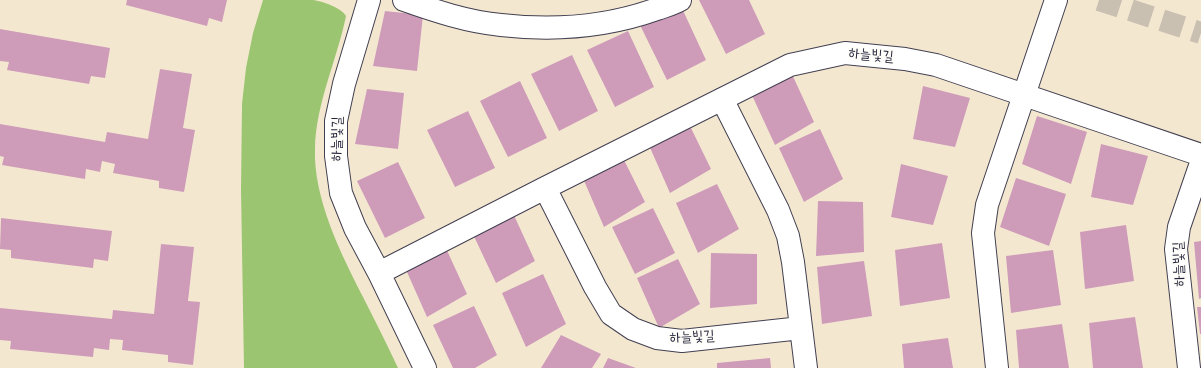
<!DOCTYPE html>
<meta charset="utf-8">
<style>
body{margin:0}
canvas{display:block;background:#f4e7d0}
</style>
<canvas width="1201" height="368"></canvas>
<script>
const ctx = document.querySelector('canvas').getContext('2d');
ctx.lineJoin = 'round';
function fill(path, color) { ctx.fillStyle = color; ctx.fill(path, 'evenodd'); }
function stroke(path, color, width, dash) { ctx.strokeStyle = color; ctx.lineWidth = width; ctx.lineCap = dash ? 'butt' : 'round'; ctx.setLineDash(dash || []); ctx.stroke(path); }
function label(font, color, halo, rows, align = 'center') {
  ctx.font = font + ' "Architects Daughter","Poor Story",sans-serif'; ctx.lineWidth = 3.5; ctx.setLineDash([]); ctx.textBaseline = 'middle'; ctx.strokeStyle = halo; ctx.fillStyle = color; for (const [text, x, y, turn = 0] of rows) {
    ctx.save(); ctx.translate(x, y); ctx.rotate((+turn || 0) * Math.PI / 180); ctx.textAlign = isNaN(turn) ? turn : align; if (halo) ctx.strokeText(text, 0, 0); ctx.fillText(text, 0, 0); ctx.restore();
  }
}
fill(new Path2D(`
 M 263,0 C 278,0 300,0 313,0 C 322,1 342,8 346,16 C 337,60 316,103 315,148 C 313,198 341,254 363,297 C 375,321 387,344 398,368 L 244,368 L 241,190 L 242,104 L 246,68 L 253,33 Z`), '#9bc571');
fill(new Path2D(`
 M 127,0 L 227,0 L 222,22 L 209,18 L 207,26 L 126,5 Z
 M 699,0 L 749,0 L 765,34 L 726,54 Z
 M 680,4 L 706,60 L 667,80 L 639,23 Z
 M 385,11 L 423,15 L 417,71 L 373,66 Z
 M 0,29 L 110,48 L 105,78 L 91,76 L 89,84 L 7,70 L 9,62 L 0,61 Z
 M 628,31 L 654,87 L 615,107 L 587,50 Z
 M 572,55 L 598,111 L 559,131 L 531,74 Z
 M 160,69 L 192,74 L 183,128 L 195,130 L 184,192 L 159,188 L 159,181 L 113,173 L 115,164 L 102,161 L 100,172 L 86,169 L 85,179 L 2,165 L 4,157 L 0,156 L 0,124 L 105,142 L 107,132 L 148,139 Z
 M 791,72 L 814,122 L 775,145 L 750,91 Z
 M 520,81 L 547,138 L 508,157 L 480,101 Z
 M 923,86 L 970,98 L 955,147 L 913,139 Z
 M 367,89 L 404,93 L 398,149 L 355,144 Z
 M 468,111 L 495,168 L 455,187 L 427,130 Z
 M 1037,116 L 1087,132 L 1071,184 L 1022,164 Z
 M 689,124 L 711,169 L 670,193 L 648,143 Z
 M 820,129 L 843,179 L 804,202 L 779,148 Z
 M 1101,144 L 1148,156 L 1133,205 L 1091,197 Z
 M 623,158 L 645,202 L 604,227 L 582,176 Z
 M 398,162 L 425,218 L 385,238 L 357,181 Z
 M 901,164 L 948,176 L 933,225 L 891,217 Z
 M 1016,178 L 1066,194 L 1049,246 L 1000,227 Z
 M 717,184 L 739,229 L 698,253 L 676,203 Z
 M 818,201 L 863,202 L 864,252 L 816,256 Z
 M 653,208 L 675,253 L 635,274 L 612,227 Z
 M 512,211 L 535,261 L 496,283 L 471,230 Z
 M 1,218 L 112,231 L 108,261 L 94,259 L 93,268 L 11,258 L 11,250 L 0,249 Z
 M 1126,225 L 1134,281 L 1085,289 L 1080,232 Z
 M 1201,241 L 1201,298 L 1199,299 L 1194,242 Z
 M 942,243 L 950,298 L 900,306 L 895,250 Z
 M 161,244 L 194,247 L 188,301 L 200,302 L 193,365 L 168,362 L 168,355 L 122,350 L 123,340 L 110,339 L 109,350 L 94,348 L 93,357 L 10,349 L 11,341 L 0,340 L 0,308 L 112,319 L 113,310 L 154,314 Z
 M 444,244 L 467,294 L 427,317 L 403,263 Z
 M 1053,250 L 1061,305 L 1011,313 L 1006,256 Z
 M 711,253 L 757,254 L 757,304 L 710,308 Z
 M 678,259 L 700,304 L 659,328 L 637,278 Z
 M 864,261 L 872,316 L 822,324 L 817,267 Z
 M 543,274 L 566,324 L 526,347 L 502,293 Z
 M 474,306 L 497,355 L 475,368 L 453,368 L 433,325 Z
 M 1197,307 L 1201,307 L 1201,334 L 1200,334 Z
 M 1135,317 L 1143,368 L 1093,368 L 1089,323 Z
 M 1062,324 L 1069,368 L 1019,368 L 1016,330 Z
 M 561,335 L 601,354 L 592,368 L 541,368 Z
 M 948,338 L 953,368 L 904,368 L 902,344 Z
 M 608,358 L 636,368 L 603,368 Z
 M 770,358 L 771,368 L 717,368 L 717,363 Z`), '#ce9cb9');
stroke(new Path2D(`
 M 1099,0 L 1201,33`), '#cac0b2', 22, [22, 11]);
const minor = new Path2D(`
 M 369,0 L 344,84 L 336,121 L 336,156 L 341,193 L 355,228 L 379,273 L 425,368
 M 404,0 C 435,11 468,22 501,25 C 554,31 607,27 657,9 C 665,6 673,4 680,0
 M 722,99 L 778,210 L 788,236 L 793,262 L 806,368
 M 545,188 L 595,287 L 611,314 L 633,329 L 657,338 L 682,341 L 801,328
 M 379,273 L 545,188 L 790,65 L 845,53 L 905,59 L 936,65 L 1201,155
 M 997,368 L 983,233 L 987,205 L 1056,0
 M 1189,368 L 1176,249 L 1179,227 L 1201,163`);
stroke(minor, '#424051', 24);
stroke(minor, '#fff', 22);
label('14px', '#22223b', '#fdfcf7', [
 ["하늘빛길",871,56,5],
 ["하늘빛길",338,139,-89],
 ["하늘빛길",1180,264,-92],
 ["하늘빛길",692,338,-3]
]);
</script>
